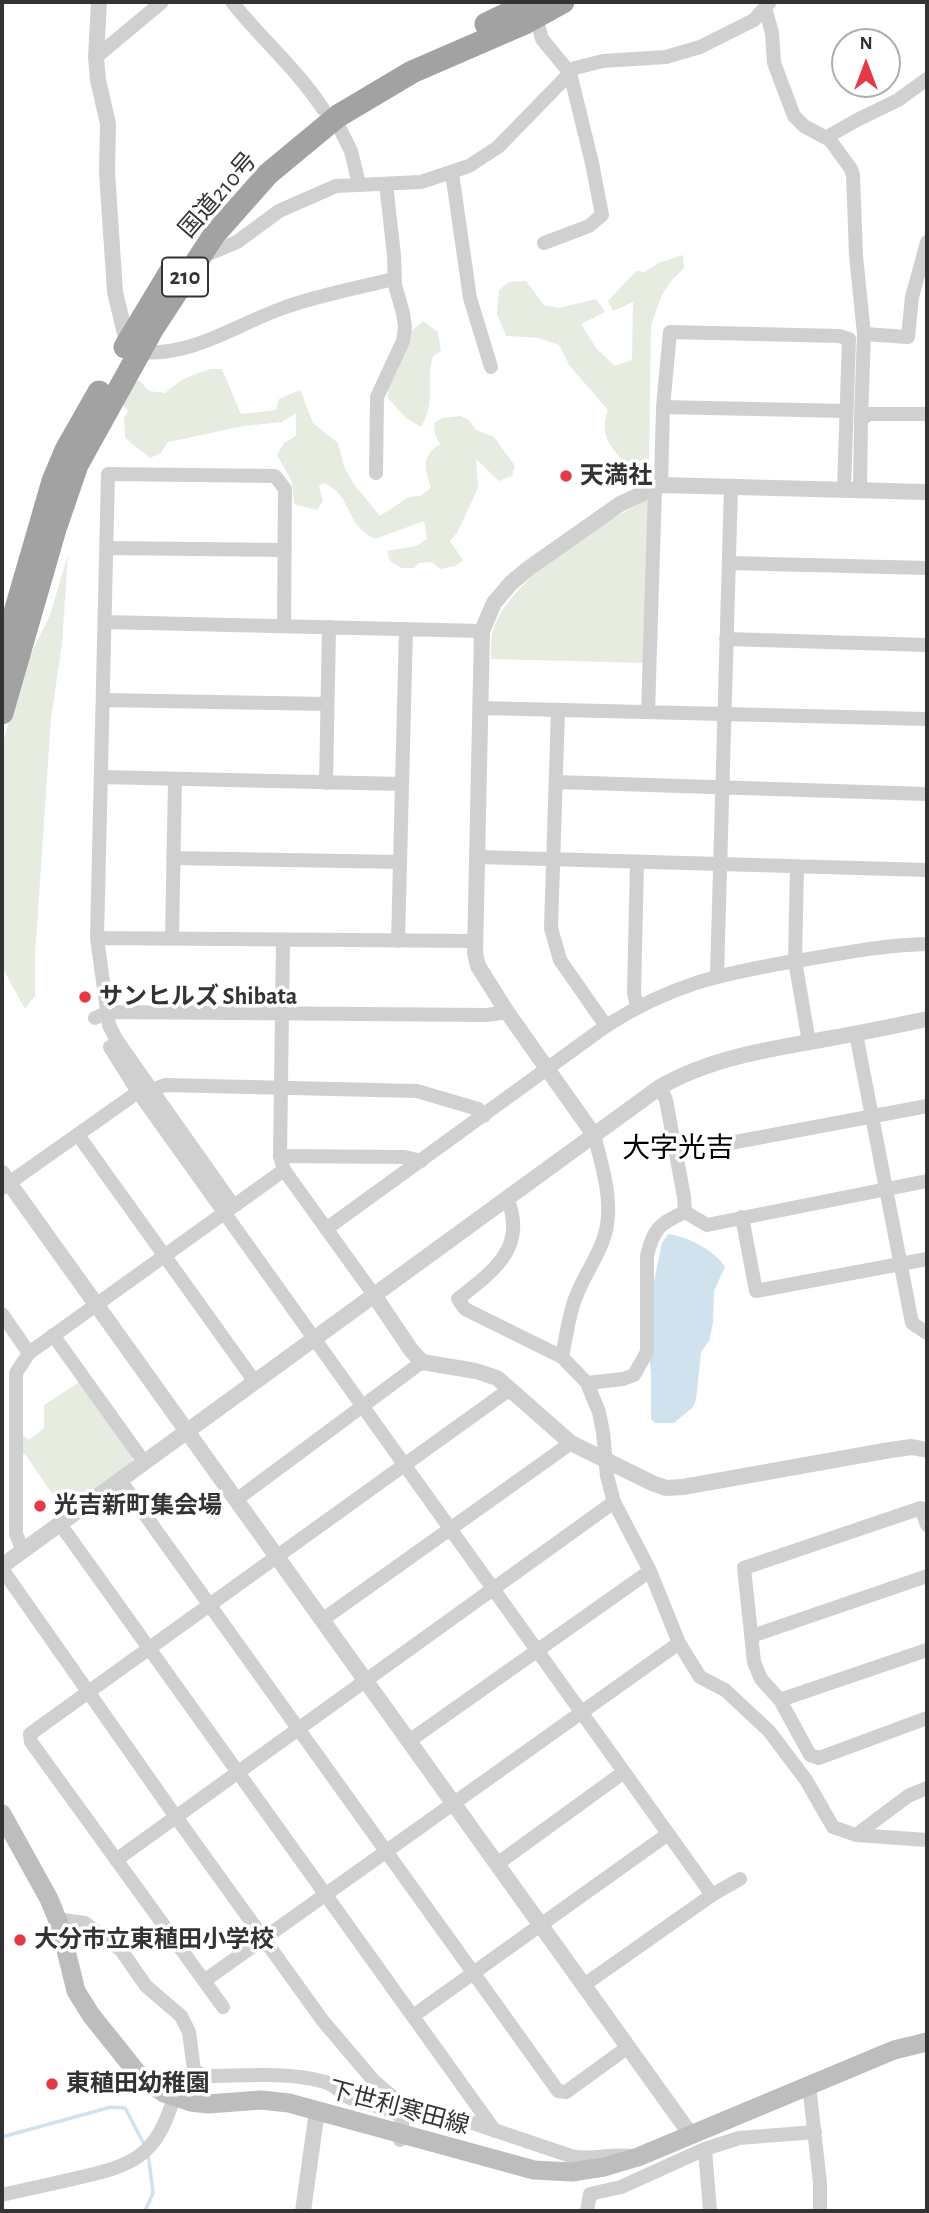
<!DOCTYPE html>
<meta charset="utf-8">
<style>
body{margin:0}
#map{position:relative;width:929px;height:2213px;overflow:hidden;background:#fff;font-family:"Alegreya Sans",sans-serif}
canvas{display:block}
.frame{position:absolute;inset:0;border:4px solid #333;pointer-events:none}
.north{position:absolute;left:831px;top:28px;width:70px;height:70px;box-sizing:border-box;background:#fff;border:2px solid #adadad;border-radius:50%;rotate:0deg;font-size:19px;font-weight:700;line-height:28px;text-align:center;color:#333}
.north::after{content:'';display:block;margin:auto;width:24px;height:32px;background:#e63946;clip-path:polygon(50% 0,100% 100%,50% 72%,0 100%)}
</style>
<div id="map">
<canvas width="929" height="2213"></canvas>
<div class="frame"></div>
<div class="north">N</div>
</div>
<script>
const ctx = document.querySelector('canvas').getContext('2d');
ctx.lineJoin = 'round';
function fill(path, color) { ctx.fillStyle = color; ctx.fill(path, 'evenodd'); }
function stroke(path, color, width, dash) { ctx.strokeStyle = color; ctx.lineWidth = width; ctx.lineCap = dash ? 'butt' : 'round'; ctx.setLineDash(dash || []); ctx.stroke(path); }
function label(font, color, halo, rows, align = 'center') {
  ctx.font = font + ' "Alegreya Sans","Noto Sans JP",sans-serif'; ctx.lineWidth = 7; ctx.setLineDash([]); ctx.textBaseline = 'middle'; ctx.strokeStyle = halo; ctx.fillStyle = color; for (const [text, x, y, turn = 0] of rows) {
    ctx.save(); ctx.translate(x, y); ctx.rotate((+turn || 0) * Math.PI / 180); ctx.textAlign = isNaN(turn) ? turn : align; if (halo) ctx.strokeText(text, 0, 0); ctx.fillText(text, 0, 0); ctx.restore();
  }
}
fill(new Path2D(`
 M 683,255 L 684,268 L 671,281 L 662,295 L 651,325 L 649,464 L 644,472 L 623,484 L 614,478 L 626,465 C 610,445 599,436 608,410 L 569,365 L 559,345 L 539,338 L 506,336 L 497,314 L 499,290 L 509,282 L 526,281 L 544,305 L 559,308 L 596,299 L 605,312 L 581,324 L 596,348 L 615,366 L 632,360 L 633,302 L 613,311 L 608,301 L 636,271 L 645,272 L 658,263 Z
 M 423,321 L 438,332 L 441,351 L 433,356 C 425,383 437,401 421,427 L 406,418 L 388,398 L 388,374 L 402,339 Z
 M 211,369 L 222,369 L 241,414 L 276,410 L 279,399 L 300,390 L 313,423 L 338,443 L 344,466 L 353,483 L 380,516 L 409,497 L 420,496 L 431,488 C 425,467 420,458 440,444 L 435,434 L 434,423 L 443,418 L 460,416 L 468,419 L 476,430 L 494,437 L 515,466 L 512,476 L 499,481 L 476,459 L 478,488 L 457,533 L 450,541 L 463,560 L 455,566 L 440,569 L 432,562 L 419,563 L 414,568 L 401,568 L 390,561 L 387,551 L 416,546 L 427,539 L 424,521 L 375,539 C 343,524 354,495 323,483 L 319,486 L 323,501 L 317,510 L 294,504 L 292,482 L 277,455 L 284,443 L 296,436 L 296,413 L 282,422 L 244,426 L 168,442 L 161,453 L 150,458 L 125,438 L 124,418 L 128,411 L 122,404 L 132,381 L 140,381 L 149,391 L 165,393 C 179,380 193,374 211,369 Z
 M 646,500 L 651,505 L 646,663 L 491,659 C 491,648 490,638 494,627 C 514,575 599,526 646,500 Z
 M 68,555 L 62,644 L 51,718 L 35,955 L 35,996 L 25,1009 L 2,967 L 2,744 L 29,658 L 50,615 Z
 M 81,1381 L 132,1455 L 132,1463 L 70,1508 L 67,1505 L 62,1508 L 25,1454 L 20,1454 L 20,1433 L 29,1440 L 44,1428 L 44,1405 Z`), '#e6ecdf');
fill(new Path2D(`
 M 668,1234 C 686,1236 716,1251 725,1267 L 714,1291 L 713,1323 L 709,1341 L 701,1352 L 696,1400 L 693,1407 L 674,1423 L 655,1423 L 651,1419 L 651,1374 L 647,1330 L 653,1286 L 662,1243 Z`), '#cfe2ee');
stroke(new Path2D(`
 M 2,2137 L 111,2107 L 125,2108 L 145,2146
 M 145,2211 L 153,2193 L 148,2153`), '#cfe2ee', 3.5);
stroke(new Path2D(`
 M 232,2 C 261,39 297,69 323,109
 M 765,8 L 772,33 L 774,63 L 794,116 L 804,126 L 830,140 L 851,169 L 853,175 L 856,256 L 864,334 L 861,419
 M 534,10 L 542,39 L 570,73 L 592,163 L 602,215 L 589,226 L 544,243
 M 96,57 L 162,2
 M 335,119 L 351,151 L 359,184
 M 827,137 L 857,120 L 898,100 L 927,79
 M 452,173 L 470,298 L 491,367
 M 201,253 L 211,253 L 237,242 L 279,211 L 336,186 L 421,182 L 469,166 L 498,147 L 575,68 L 603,61 L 666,57 L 700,47 L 754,20 L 770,2
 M 864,334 L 908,337 L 912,297 L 927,242
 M 139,352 C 192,357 235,325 283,308 C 319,295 357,288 394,279
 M 663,407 L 846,411
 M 376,473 L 377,397 L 403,341 L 405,327 L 403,313 L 395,285 L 394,255 L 386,184
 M 661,485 L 663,407 L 670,332 L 839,336 L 849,339 L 844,490
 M 860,490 L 861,419 L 869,414 L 927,414
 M 107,548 L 285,550
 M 729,563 L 927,568
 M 105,622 L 482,631
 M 726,639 L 927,645
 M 103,700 L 327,704
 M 481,708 L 927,719
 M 558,710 L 551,928 L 560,960 L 606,1026
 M 648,712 L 655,488
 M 101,777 L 402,784
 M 557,782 L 927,794
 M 326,783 L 329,627
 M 478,857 L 927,870
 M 173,858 L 400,862
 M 797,866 L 795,961 L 809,1042
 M 97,938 L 476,941
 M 172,939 L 175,779
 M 283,940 L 280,1156 L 284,1170 L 374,1295
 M 398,941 L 406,629
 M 717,975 L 731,487
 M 637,1006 L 634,993 L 637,862
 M 95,1018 L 108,1012 L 487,1015 L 507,1012
 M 856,1034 L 912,1323 L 927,1333
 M 110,1047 L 138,1092 L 712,1895
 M 660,1087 L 666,1100 L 684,1197 L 685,1212 L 707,1225 L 927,1181
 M 152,1090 L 165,1085 L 417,1091 L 478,1109 L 484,1116
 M 78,1135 L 255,1382
 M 677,1153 L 927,1106
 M 280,1156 L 405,1157 L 421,1161
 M 2,1188 L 138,1092
 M 507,1198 C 528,1248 493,1271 458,1299 L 465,1309 L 562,1357 L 587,1383 L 599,1412 L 603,1432 L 607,1476 L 614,1502 L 650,1571 L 679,1643 L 700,1677 L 725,1690 L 769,1731 L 806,1780 L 833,1827 L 856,1835 L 927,1840
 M 233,1205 L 116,1039 L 109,1025 L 97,938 L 108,474 L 275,476 L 285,489 L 284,626
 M 742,1217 L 756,1291 L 927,1259
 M 326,1229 L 606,1026 C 672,984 720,974 795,961 C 840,954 882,945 927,944
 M 2,1314 L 29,1353
 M 53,1335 L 144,1462
 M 562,1357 C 566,1338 568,1318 575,1299 C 584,1274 603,1251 607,1225 C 612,1196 601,1162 594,1135
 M 587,1383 L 623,1379 L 634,1375 L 647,1352 L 647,1256 C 653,1229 660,1223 685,1212
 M 120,1480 L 558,2091 L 566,2092 L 628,2047
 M 236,1500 L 422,1362
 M 60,1524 L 495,2131
 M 927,1525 L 921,1508 L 744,1568 L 754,1662 L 761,1679 L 780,1700 L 810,1755 L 819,1758 L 927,1718
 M 23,1551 L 16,1534 L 16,1373 L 29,1353 L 284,1170
 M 2,1569 L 176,1817 L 323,2021 L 374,2081 L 394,2098 L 413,2107 L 461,2119 L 571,2156 C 591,2161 610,2153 630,2156
 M 322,1620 L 571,1443
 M 752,1636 L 927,1576
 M 780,1700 L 927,1650
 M 409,1741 L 650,1571
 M 856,1835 L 908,1796 L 927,1788
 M 116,1860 L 614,1502
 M 497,1864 L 624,1772
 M 56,1919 L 85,1923 L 121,1950 L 146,1986 L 181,2016 L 189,2032 L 194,2070 L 204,2076 C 243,2076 286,2071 325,2082 C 336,2085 342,2095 352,2099 C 369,2106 390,2106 403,2119 L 400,2140
 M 204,1981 L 679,1643
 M 584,1985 L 712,1895 L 740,1879
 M 223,2007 L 31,1742 L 30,1734 L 510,1389
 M 413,2016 L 668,1834
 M 809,2085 L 820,2183 L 820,2211
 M 705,2149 L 710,2211
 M 2,2195 C 27,2189 52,2184 77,2178 C 134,2165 156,2157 174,2097
 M 587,2211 L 590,2194 L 621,2187 L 705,2149 L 739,2138 L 815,2132`), '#d0d0d0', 14);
stroke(new Path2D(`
 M 99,2 L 96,57 L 98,80 L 108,124 L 107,172 L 115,292 L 128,346
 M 594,1135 L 507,1012 L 478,966 L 475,953 L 482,631 L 494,603 L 511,583 L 529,568 L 620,504 L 661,485 L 927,492
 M 2,1173 L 691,2135
 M 374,1295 L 411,1350 L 422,1362 L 476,1371 L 497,1378 L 571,1443 L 652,1483 L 666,1488 L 683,1487 L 890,1450 L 912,1447 L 927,1450
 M 2,1566 L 660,1087 C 710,1058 769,1049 826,1039 C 860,1033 894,1026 927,1019
 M 303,2211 L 317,2111`), '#d0d0d0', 16);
stroke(new Path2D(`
 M 2,1814 L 49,1899 L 60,1926 L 76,1991 L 91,2015 L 139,2075 L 164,2093 L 191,2102 L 208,2104 L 261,2100 L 289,2103 L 534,2170 L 572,2172 L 604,2167 L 638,2157 L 894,2050 L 927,2042`), '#bdbdbd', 19);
stroke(new Path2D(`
 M 486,24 L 532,2
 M 125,347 L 172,269
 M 2,657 L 53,481 L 66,450 L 99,392
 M 2,713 L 55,529 L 77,465 L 153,328 L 214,235 L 268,174 L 338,116 L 412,72 L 525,23 L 563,2`), '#a2a2a2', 23);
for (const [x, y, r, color] of [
 [566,476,7,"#e63946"],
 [85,997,7,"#e63946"],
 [40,1506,7,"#e63946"],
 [20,1940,7,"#e63946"],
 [52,2084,7,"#e63946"]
]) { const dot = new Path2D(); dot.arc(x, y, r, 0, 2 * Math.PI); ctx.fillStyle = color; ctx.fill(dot); stroke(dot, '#fff', 2.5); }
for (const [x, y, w] of [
 [185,277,46]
]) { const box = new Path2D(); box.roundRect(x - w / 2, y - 19.5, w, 39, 5); ctx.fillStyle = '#fff'; ctx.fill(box); stroke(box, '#333', 2); }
label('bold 23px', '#333', null, [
 ["210",185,277]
]);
label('24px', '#333', '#fff', [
 ["国道210号",218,195,-49],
 ["下世利寒田線",399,2108,15]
]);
label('bold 24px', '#333', '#fff', [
 ["天満社",580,476],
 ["サンヒルズ Shibata",99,997],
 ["光吉新町集会場",54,1506],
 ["大分市立東稙田小学校",34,1940],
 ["東稙田幼稚園",66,2084]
], 'left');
label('28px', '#000', '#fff', [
 ["大字光吉",678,1149]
]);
</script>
